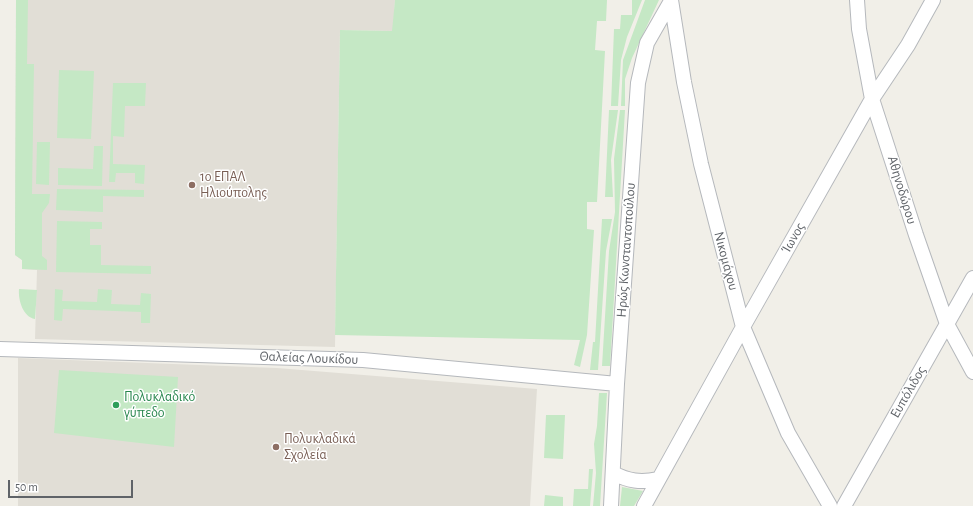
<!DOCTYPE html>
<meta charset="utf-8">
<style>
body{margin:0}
#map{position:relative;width:973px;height:506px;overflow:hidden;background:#f1efe8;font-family:"Alegreya Sans",sans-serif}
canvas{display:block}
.scale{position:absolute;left:8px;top:480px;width:125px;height:18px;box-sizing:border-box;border:2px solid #5f6368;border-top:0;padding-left:5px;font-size:12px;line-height:14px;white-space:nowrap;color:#5f6368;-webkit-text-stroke:3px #fff;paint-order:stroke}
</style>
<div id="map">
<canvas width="973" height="506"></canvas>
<div class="scale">50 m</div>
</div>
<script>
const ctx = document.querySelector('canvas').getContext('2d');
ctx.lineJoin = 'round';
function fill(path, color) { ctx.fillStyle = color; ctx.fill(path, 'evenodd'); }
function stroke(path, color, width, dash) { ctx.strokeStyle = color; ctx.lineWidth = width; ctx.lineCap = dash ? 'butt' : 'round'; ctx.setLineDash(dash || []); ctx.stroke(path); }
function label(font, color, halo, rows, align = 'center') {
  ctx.font = font + ' "Alegreya Sans",sans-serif'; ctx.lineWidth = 3; ctx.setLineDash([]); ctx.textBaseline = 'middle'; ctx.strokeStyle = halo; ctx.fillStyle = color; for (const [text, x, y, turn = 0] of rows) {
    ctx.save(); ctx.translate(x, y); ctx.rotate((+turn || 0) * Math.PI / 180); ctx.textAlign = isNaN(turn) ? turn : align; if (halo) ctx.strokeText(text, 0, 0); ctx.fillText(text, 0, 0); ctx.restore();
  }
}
fill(new Path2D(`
 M 16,0 L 395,0 L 393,31 L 340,30 L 335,347 L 35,339 L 37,270 L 22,269 L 22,260 L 15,255 Z
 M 18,358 L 277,368 L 537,389 L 530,506 L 18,506 Z`), '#e1ded6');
fill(new Path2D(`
 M 16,0 L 28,0 L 27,64 L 34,64 L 32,194 L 50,194 L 49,203 L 42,213 L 42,256 L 47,260 L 47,270 L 22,269 L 22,260 L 15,255 Z
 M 395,0 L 607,0 L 606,21 L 597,21 L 595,50 L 605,51 L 597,202 L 587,202 L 587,229 L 594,230 L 587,335 L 580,367 L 574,365 L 580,340 L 335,335 L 340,30 L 392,31 Z
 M 632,0 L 642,0 L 627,37 L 621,60 L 618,106 L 611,106 L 614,29 L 620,29 L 621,15 L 632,15 Z
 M 645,0 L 659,0 L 632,58 L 625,79 L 625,106 L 621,106 L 623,60 Z
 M 59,70 L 94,71 L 91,139 L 57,138 Z
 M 113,83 L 146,83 L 145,106 L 125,106 L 124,137 L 113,136 L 113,164 L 145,165 L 144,184 L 135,183 L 135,173 L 116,173 L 115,182 L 109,182 Z
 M 609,110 L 618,110 L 611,160 L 613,197 L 605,197 Z
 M 620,110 L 625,110 L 610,366 L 602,366 L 609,251 L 615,212 L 614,159 Z
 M 37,142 L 50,142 L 49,185 L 36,184 Z
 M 94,146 L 103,146 L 102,186 L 58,185 L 58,168 L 93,169 Z
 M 57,189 L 144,190 L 144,197 L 103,196 L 103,212 L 56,210 Z
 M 602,219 L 612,219 L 606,251 L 598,370 L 590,370 L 593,342 L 595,342 Z
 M 57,221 L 102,222 L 102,229 L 90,229 L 90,245 L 101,245 L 101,265 L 151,266 L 151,274 L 56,272 Z
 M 19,289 L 37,290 L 35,319 C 23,317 18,300 19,289 Z
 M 55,289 L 63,290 L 62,301 L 97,302 L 98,289 L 112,290 L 111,304 L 140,305 L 141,293 L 151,294 L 150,323 L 141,323 L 141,312 L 63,309 L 62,321 L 54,320 Z
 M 59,370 L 178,377 L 174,447 L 54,433 Z
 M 599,393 L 607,393 L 600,506 L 593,506 L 596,473 L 594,444 L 597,426 Z
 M 546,415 L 565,415 L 563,459 L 544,458 Z
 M 589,469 L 593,469 L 590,506 L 573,506 L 574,489 L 588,489 Z
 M 622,487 L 643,491 L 634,506 L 620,506 Z
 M 545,495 L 563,497 L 563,506 L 544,506 Z`), '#c5e8c5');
const street = new Path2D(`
 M 671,0 L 684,82 L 701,164 L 743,327 L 788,433 L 830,506
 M 857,0 L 859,29 L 872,99 L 916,235 L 947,324 L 973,372
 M 0,349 L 363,360 L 617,384
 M 613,473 C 628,481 641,483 658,479
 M 611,506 L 617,384 L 638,83 L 647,43 L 671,1
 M 644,506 L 743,327 L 872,99 L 908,45 L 933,0
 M 844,506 L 973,278`);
stroke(street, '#b5b8bc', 16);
stroke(street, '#fff', 14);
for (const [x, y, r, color] of [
 [192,185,4,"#8d6e63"],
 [116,405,4,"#2e9e5b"],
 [276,447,4,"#8d6e63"]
]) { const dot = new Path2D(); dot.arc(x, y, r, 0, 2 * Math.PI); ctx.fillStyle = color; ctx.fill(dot); stroke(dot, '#fff', 1.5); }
label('14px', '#785e54', '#fff', [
 ["1ο ΕΠΑΛ",200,177],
 ["Ηλιούπολης",200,193],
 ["Πολυκλαδικά",284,439],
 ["Σχολεία",284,455]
], 'left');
label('14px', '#5f6368', '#fff', [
 ["Αθηνοδώρου",902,190,73],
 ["Ίωνος",793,238,-60],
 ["Ηρώς Κωνσταντοπούλου",626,250,-86],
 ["Νικομάχου",726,261,75],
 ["Θαλείας Λουκίδου",309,358,2],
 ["Ευπόλιδος",908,392,-60]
]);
label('14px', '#27864d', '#fff', [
 ["Πολυκλαδικό",124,397],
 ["γύπεδο",124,413]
], 'left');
</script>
